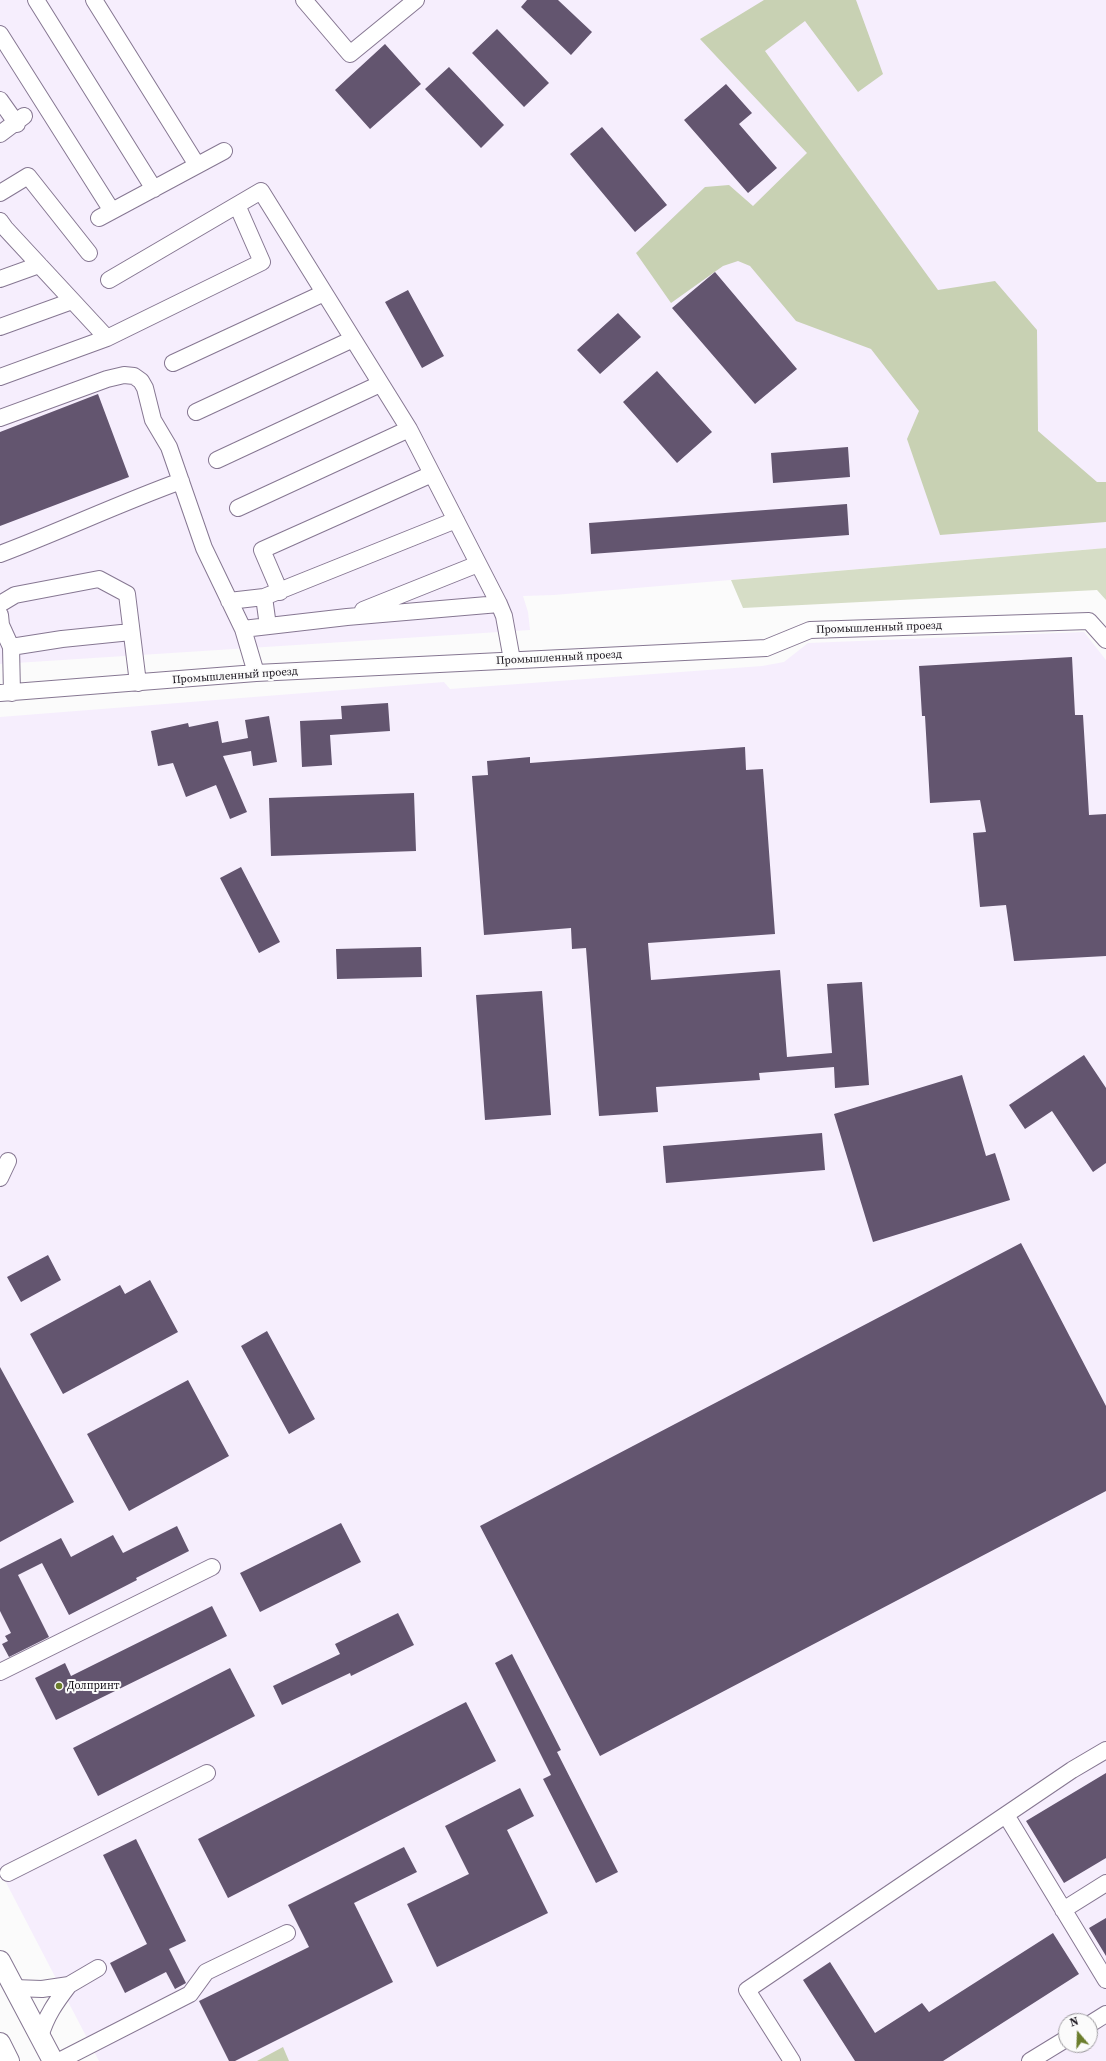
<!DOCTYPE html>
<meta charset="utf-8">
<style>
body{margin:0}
#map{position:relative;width:1106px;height:2061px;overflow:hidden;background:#fbfbfb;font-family:"Source Serif 4",serif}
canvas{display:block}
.north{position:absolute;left:1058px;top:2013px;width:40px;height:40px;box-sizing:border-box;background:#fbfbfb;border:1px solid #9d9b9f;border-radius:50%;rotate:341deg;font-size:11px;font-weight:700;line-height:16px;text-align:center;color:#110c15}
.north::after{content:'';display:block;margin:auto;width:14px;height:18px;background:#6b7d2c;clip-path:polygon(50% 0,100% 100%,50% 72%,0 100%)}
</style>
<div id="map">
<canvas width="1106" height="2061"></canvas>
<div class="north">N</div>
</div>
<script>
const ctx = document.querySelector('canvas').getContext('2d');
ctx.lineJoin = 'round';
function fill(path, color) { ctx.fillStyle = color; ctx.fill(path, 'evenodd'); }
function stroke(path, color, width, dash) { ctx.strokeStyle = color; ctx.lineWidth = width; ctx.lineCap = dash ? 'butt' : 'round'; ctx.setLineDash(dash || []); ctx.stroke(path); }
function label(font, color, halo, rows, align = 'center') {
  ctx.font = font + ' "Source Serif 4",serif'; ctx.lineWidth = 4; ctx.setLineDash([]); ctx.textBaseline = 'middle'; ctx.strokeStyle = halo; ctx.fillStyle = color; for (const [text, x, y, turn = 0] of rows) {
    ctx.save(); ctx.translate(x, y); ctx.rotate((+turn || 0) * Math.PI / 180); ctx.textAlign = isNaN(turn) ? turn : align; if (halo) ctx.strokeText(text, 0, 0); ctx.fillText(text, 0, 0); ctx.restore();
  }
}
fill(new Path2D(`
 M 0,0 L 1106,0 L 1106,548 L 554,595 L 523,596 L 528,612 L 530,630 L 0,664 Z
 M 1084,632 L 1106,660 L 1106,2061 L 99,2061 L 0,1871 L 0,717 L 444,682 L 450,689 L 762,666 L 784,662 L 808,643 ZM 1066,2021 L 1090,2021 L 1090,2045 L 1066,2045 Z`), '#f6eefd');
fill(new Path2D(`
 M 1106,548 L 1106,600 L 1097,590 L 743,608 L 731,580 Z`), '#d6ddc6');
fill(new Path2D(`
 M 764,0 L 856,0 L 883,74 L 858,92 L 805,21 L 765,51 L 938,290 L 995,281 L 1037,330 L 1038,431 L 1097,482 L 1106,482 L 1106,522 L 940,535 L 907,439 L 919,411 L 871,349 L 796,321 L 750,266 L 738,261 L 723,266 L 671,303 L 636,253 L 705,187 L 729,185 L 753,206 L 807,153 L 700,39 Z
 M 283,2047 L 289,2061 L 257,2061 Z`), '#c8d1b3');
fill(new Path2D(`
 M 527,0 L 558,0 L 592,32 L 571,55 L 521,7 Z
 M 497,29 L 549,83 L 524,107 L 472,53 Z
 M 385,44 L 421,84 L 370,129 L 335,90 Z
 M 449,67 L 504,125 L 481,148 L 425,89 Z
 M 726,84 L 752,113 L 739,124 L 777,168 L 748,193 L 684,120 Z
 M 602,127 L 667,205 L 635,232 L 570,154 Z
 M 715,272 L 797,369 L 755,404 L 672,308 Z
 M 408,290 L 444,356 L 422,368 L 385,302 Z
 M 618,313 L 641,337 L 600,374 L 577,350 Z
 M 657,371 L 712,432 L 677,463 L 623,402 Z
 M 98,394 L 129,477 L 0,526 L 0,432 Z
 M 848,447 L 850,477 L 773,483 L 771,453 Z
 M 847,504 L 849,535 L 591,554 L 589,523 Z
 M 1072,657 L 1075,715 L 1083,715 L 1089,815 L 1106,814 L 1106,956 L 1014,961 L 1006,905 L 980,907 L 973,833 L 986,832 L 980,800 L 930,803 L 925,716 L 922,716 L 919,666 Z
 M 388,703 L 390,731 L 330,735 L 332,765 L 302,767 L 300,721 L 342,719 L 341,706 Z
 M 269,716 L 277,762 L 253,766 L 251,751 L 223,756 L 247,812 L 230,819 L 216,785 L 186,797 L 173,763 L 158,766 L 151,731 L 188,723 L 189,727 L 218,721 L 222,743 L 248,738 L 245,720 Z
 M 745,747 L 746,770 L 763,769 L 775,934 L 648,943 L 651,980 L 780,970 L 787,1057 L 832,1053 L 827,984 L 862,982 L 869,1085 L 835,1088 L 834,1067 L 759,1073 L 760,1080 L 656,1087 L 658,1112 L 599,1116 L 586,948 L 572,949 L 571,928 L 484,935 L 472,776 L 488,775 L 487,761 L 530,757 L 530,763 Z
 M 414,793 L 416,851 L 271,856 L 269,798 Z
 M 241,867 L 280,942 L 259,953 L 220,878 Z
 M 421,947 L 422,977 L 337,979 L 336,949 Z
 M 542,991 L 551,1115 L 485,1120 L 476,995 Z
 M 1084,1055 L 1106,1088 L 1106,1163 L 1093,1172 L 1052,1111 L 1025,1129 L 1009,1105 Z
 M 962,1075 L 986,1156 L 995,1153 L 1010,1200 L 873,1242 L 834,1114 Z
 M 822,1133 L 825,1170 L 666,1183 L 663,1146 Z
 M 1021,1243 L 1106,1406 L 1106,1491 L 600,1756 L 480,1526 Z
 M 48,1255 L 61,1280 L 21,1302 L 7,1277 Z
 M 150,1280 L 178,1332 L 63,1394 L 30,1334 L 120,1285 L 125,1294 Z
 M 267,1331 L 315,1419 L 289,1434 L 241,1346 Z
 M 0,1367 L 74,1502 L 0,1542 Z
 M 188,1380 L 229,1456 L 129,1511 L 87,1434 Z
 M 341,1523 L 361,1562 L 260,1612 L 240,1573 Z
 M 177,1526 L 189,1551 L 136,1578 L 137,1580 L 69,1615 L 42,1563 L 18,1575 L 49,1637 L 9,1657 L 2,1644 L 8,1641 L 5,1636 L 11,1633 L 0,1611 L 0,1569 L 61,1538 L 71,1557 L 113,1535 L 123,1553 Z
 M 212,1606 L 227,1636 L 56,1720 L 35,1678 L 65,1663 L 71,1676 Z
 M 398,1613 L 414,1645 L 351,1676 L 350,1673 L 282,1705 L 273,1686 L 340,1654 L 335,1644 Z
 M 512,1654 L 561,1750 L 557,1752 L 618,1872 L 596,1883 L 543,1779 L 551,1775 L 495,1663 Z
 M 230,1668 L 255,1716 L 98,1796 L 73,1748 Z
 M 466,1702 L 496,1761 L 228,1898 L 198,1839 Z
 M 1106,1773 L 1106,1858 L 1064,1883 L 1026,1821 Z
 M 520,1788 L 534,1816 L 507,1830 L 548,1913 L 437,1967 L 407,1904 L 469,1874 L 445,1826 Z
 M 136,1839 L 186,1941 L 169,1949 L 186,1983 L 175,1989 L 166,1972 L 125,1993 L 110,1963 L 147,1944 L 103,1855 Z
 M 404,1847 L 417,1872 L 354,1903 L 393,1982 L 235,2061 L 229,2061 L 199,2001 L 309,1947 L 288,1905 Z
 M 1106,1918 L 1106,1956 L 1089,1928 Z
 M 1053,1933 L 1079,1974 L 943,2061 L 855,2061 L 803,1980 L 830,1962 L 875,2033 L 922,2003 L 929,2012 Z`), '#63556f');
const minor = new Path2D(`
 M 36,0 L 154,189
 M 94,0 L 197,165
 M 304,0 L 350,54 L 416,0
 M 0,34 L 112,211
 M 0,100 L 17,124
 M 0,134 L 24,116
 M 0,193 L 28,176 L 89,253
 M 99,218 L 224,151
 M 0,221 L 5,228 L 107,338
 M 0,279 L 39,265
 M 109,280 L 261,191 L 409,429 L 499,604 L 504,616 L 512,660
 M 0,327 L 72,301
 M 173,363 L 324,293
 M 0,377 L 107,338 L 262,262 L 237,205
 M 196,412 L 353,339
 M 0,418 L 107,379 L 124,375 L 134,376 L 141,381 L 145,388 L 153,420 L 169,447 L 204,548 L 243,629 L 256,673
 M 217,460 L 380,384
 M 238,508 L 409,429
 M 0,554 C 61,531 120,503 181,481
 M 280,592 L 262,550 L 432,474
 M 264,597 L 268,626
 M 229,601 L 264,597 L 456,520
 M 0,604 L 15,595 L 99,579 L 127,594 L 138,683
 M 363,610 L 478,564
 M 0,615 L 1,625 L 11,647 L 12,693
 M 243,629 L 347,617 L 499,604
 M 11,647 L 62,639 L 131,632
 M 0,693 L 256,673 L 766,648 L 810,630 L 1089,621 L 1106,640
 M 0,1178 L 8,1161
 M 0,1672 L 212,1567
 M 1006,1815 L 1106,1980
 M 8,1873 L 207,1773
 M 1063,1910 L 1106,1883
 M 69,1985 L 98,1968
 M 14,1988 L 42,1989 L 69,1985 C 56,2002 46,2016 40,2037
 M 1090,2024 L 1106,2014
 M 59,2061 L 190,1994 L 206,1972 L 287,1933
 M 792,2061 L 747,1990 L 1072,1770 L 1106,1750
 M 1030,2061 L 1066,2039`);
const major = new Path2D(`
 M 0,1961 L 53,2061
 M 0,2043 L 9,2061`);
stroke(minor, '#867792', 18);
stroke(major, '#867792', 22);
stroke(minor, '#fff', 16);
stroke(major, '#fff', 20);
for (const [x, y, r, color] of [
 [59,1686,4,"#6b7d2c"]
]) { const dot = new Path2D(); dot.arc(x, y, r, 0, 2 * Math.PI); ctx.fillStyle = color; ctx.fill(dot); stroke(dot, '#fbfbfb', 1.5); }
label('11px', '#110c15', '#fbfbfb', [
 ["Промышленный проезд",879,628,-2],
 ["Промышленный проезд",559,658,-3],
 ["Промышленный проезд",235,676,-4]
]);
label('11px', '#110c15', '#fbfbfb', [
 ["Долпринт",67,1686]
], 'left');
</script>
